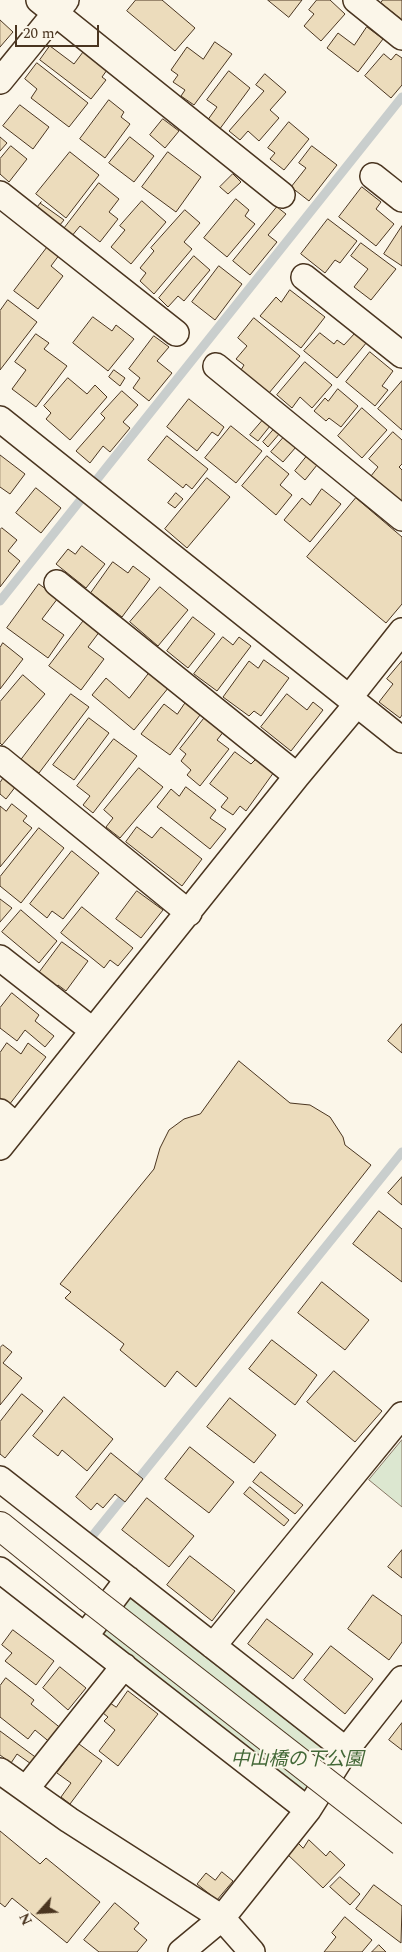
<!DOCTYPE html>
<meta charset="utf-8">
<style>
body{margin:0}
#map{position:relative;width:402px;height:1952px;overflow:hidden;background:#fbf6e9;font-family:Spectral,serif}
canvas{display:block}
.north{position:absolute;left:15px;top:1887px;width:50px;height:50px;-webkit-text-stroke:4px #fbf6e9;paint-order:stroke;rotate:244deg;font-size:14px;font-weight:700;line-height:20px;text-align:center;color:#4a3520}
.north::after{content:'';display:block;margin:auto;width:18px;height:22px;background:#4a3520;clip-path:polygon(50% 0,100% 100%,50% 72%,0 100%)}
.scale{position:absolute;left:15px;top:25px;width:84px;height:22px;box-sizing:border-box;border:2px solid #4a3520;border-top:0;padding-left:6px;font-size:15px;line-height:18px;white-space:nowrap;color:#4a3520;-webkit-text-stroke:4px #fbf6e9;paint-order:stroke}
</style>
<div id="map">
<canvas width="402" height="1952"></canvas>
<div class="north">N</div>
<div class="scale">20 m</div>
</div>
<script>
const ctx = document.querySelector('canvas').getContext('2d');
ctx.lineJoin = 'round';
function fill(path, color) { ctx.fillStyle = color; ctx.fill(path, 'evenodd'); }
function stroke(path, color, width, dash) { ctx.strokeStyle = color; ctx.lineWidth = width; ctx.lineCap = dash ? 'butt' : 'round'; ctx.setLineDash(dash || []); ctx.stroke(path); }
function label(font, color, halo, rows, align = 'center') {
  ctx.font = font + ' Spectral,"Noto Sans JP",serif'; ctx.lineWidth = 4; ctx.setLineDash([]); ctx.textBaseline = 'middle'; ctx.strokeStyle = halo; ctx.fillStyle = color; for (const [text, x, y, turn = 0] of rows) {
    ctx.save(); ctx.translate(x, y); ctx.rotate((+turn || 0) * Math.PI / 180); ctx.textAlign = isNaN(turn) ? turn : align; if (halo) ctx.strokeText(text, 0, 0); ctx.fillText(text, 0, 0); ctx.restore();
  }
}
const green = new Path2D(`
 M 402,1440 L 402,1507 L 369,1480 Z
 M 123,1593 L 335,1758 L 308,1802 L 91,1632 Z`);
fill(green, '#dce7d0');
stroke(green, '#887966', 1);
stroke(new Path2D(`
 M 0,601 L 402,97
 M 85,1545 L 402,1152`), '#c9cecd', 9);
const building = new Path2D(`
 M 136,0 L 162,0 L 195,28 L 175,51 L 127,11 Z
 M 268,0 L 302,0 L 289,17 Z
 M 317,0 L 330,0 L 345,14 L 321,41 L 304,26 L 314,14 L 309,10 Z
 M 383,0 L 402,0 L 402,20 L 381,3 Z
 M 0,20 L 13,32 L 0,47 Z
 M 367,27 L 383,39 L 358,72 L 327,48 L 338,33 L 354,45 Z
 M 215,42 L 232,54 L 194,105 L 181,96 L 185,90 L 173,82 L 178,75 L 171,70 L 187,47 L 203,59 Z
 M 50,46 L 74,64 L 83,52 L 107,70 L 102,77 L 106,80 L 91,99 L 40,60 Z
 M 384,54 L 391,60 L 396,54 L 402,58 L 402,85 L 391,98 L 365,76 Z
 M 37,63 L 88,103 L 69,127 L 31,98 L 37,89 L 25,79 Z
 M 229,71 L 250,88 L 219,130 L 207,121 L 217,107 L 207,100 Z
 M 265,74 L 286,92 L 270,110 L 279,118 L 259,141 L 248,131 L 240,140 L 229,131 L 264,91 L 256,85 Z
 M 109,100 L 124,112 L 121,117 L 130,124 L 105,158 L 80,139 Z
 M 20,105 L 49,127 L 33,149 L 3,126 Z
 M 163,119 L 179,131 L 165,148 L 150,135 Z
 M 289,122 L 309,139 L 284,170 L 270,159 L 275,153 L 268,148 Z
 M 0,137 L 7,143 L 0,151 Z
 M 130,137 L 154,156 L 134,182 L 109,163 Z
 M 11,146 L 27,159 L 9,182 L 0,174 L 0,159 Z
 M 312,146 L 337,165 L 309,201 L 291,187 L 306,168 L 299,163 Z
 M 70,152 L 99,175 L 66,218 L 36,194 Z
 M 168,152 L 201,177 L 176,212 L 142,187 Z
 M 233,174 L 241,182 L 228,194 L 220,187 Z
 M 99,183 L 119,199 L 109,212 L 118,219 L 100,242 L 80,226 L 71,237 L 63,230 Z
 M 362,187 L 381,202 L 376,209 L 394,224 L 376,246 L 339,217 Z
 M 236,199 L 249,210 L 245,216 L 255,224 L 227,257 L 204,238 Z
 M 142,201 L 166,222 L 131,264 L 111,247 L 125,230 L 120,226 Z
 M 41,202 L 40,203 L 64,220 L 59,226 L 36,209 Z
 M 277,207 L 286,214 L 268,235 L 277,242 L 250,275 L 233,261 Z
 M 185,210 L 200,223 L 184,242 L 192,249 L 154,294 L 140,281 L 146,273 L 140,268 L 154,251 L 151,248 Z
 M 328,219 L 357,241 L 340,263 L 335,260 L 325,273 L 301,254 Z
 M 402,226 L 402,266 L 384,254 Z
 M 361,243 L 396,269 L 371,300 L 354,287 L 368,269 L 351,256 Z
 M 49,245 L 60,254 L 51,266 L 63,276 L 38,309 L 14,291 Z
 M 194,256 L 210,270 L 184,301 L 178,296 L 168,307 L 159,298 Z
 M 219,266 L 242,284 L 215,320 L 192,302 Z
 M 290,290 L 325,317 L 301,348 L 260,316 L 276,297 L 281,302 Z
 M 8,300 L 37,322 L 0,370 L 0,311 Z
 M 93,317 L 112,331 L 116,325 L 134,339 L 108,371 L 73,343 Z
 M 254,318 L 300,356 L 269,393 L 241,370 L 244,365 L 236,359 L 247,346 L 238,338 Z
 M 320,333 L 334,344 L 337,340 L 344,345 L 355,333 L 367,342 L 337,378 L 304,351 Z
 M 36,334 L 49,343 L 44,349 L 67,366 L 36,407 L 12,389 L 26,370 L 15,362 Z
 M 154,336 L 169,347 L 157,361 L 172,373 L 149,401 L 133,388 L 140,378 L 129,369 Z
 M 370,352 L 393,371 L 382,386 L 388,390 L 375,406 L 346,382 Z
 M 305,362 L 332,385 L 312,408 L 300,397 L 292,408 L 277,395 Z
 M 114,370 L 125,378 L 120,386 L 109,377 Z
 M 68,378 L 87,394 L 95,385 L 107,397 L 70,440 L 46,419 L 51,413 L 44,406 Z
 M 402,381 L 402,430 L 378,409 Z
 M 338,389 L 358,406 L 341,427 L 329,418 L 326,421 L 314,411 L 325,398 L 328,401 Z
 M 122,391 L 138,405 L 123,422 L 130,428 L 110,452 L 103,446 L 90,463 L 76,451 L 105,418 L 101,414 Z
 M 189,399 L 224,427 L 218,436 L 212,432 L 197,451 L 167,427 Z
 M 362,408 L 387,430 L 362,458 L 338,436 Z
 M 263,420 L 270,426 L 258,441 L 250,435 Z
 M 231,426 L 262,451 L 236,483 L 205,458 Z
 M 275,428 L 280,433 L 268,447 L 263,442 Z
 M 393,432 L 402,440 L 402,464 L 399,467 L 402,470 L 402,503 L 371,476 L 378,467 L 369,459 Z
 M 167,436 L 208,469 L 192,489 L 186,484 L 183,488 L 148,460 Z
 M 284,437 L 296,447 L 283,462 L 271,452 Z
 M 0,455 L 25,474 L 10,494 L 0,487 Z
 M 267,456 L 289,474 L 280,485 L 292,495 L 276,515 L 242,486 Z
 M 307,456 L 317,465 L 305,480 L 295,471 Z
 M 207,478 L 230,497 L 187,548 L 165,529 Z
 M 36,488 L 61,508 L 41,533 L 16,513 Z
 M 322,489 L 341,504 L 310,542 L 284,520 L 302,498 L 310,505 Z
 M 176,493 L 183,499 L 175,508 L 168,503 Z
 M 356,498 L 402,537 L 402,604 L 386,623 L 307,557 Z
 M 2,528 L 17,540 L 8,551 L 20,561 L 0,587 L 0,530 Z
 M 82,546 L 105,564 L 86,588 L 56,564 L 68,549 L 75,554 Z
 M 113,562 L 128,573 L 133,566 L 150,579 L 122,617 L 91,593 Z
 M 39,584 L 58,598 L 42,619 L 64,635 L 48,658 L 7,628 Z
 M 160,587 L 188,610 L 158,646 L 130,622 Z
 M 193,617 L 215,634 L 188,668 L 167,651 Z
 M 85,619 L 100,631 L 88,647 L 104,659 L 81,690 L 49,666 Z
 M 223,637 L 233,645 L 239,637 L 251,646 L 217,691 L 194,674 Z
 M 3,643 L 23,659 L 0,689 L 0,648 Z
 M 264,660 L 289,678 L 261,716 L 254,711 L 249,716 L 223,697 L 249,661 L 258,668 Z
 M 402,661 L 402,715 L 400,718 L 379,702 L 393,684 L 387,679 Z
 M 150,672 L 169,687 L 134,730 L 92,695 L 106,678 L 129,698 Z
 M 23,675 L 45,694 L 2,745 L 0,743 L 0,702 Z
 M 71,694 L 89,707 L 39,773 L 21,760 Z
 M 287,694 L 307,710 L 313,702 L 323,710 L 291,751 L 261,727 Z
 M 188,699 L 203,711 L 170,755 L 141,734 L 164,704 L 177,714 Z
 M 210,711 L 228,726 L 217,740 L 229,749 L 200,786 L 187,775 L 191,770 L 181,761 L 186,754 L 180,749 Z
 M 89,718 L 109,733 L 74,780 L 53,765 Z
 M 114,739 L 137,756 L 93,813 L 83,805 L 90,796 L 77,786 Z
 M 235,752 L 251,764 L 256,759 L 274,772 L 246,811 L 240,806 L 233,815 L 221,807 L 228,798 L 210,784 Z
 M 139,768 L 163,787 L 120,838 L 106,827 L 113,818 L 104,810 Z
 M 4,777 L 16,786 L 6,799 L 0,794 L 0,783 Z
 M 186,787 L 216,810 L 210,818 L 226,829 L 210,849 L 157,807 L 171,789 L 179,796 Z
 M 12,804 L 27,816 L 23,821 L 32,828 L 0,867 L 0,806 L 6,811 Z
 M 137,827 L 152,838 L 161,827 L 202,859 L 182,886 L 126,842 Z
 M 39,828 L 64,848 L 21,903 L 0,886 L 0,877 Z
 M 72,851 L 99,873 L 63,919 L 52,911 L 47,918 L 30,904 Z
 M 137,891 L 163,910 L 141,938 L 116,919 Z
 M 0,899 L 12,908 L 0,922 Z
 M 82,907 L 133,948 L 118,966 L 110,960 L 104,968 L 61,933 Z
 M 21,910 L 57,941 L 39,963 L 2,932 Z
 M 62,942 L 88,961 L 66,991 L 58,985 L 54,990 L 36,977 Z
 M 12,993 L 39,1015 L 35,1021 L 54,1036 L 45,1047 L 25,1030 L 17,1041 L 0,1028 L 0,1008 Z
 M 402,1024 L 402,1053 L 388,1041 Z
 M 7,1043 L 21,1054 L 28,1043 L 46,1057 L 9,1105 L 0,1098 L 0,1053 Z
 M 239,1061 L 290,1103 L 310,1105 L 330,1117 L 343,1137 L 345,1145 L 371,1165 L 196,1387 L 177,1371 L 165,1387 L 120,1350 L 124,1344 L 65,1298 L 71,1292 L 60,1284 L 154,1169 L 160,1148 L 169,1130 L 184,1119 L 200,1114 Z
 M 402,1177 L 402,1205 L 388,1193 Z
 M 379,1211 L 402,1229 L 402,1282 L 353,1244 Z
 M 322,1282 L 369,1320 L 345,1350 L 298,1313 Z
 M 272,1340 L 317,1375 L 295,1405 L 249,1369 Z
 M 3,1345 L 12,1352 L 3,1363 L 22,1378 L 0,1405 L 0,1348 Z
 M 334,1371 L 382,1411 L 355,1442 L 307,1402 Z
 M 22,1394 L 43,1411 L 5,1458 L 0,1454 L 0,1422 Z
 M 64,1397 L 113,1439 L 87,1471 L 62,1450 L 58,1456 L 33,1436 Z
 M 230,1398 L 276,1435 L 254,1463 L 207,1427 Z
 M 190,1447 L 234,1482 L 209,1513 L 165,1479 Z
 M 111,1453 L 143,1479 L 125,1502 L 115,1494 L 103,1508 L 97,1503 L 91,1510 L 76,1497 Z
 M 261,1472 L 303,1505 L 295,1514 L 253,1482 Z
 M 250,1487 L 289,1520 L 284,1526 L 244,1494 Z
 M 147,1498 L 194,1536 L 169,1567 L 122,1530 Z
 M 402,1550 L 402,1578 L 388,1567 Z
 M 190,1556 L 235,1591 L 212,1621 L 167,1585 Z
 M 373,1595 L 402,1616 L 402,1642 L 389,1660 L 348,1629 Z
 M 267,1619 L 313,1654 L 293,1679 L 248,1644 Z
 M 13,1630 L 54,1661 L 36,1685 L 5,1661 L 12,1653 L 2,1645 Z
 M 331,1646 L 373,1679 L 345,1714 L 304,1680 Z
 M 60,1667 L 86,1688 L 68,1710 L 43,1688 Z
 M 6,1678 L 34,1700 L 31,1704 L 63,1730 L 52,1744 L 35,1730 L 28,1739 L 0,1717 L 0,1686 Z
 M 128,1691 L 158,1714 L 118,1766 L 99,1751 L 115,1730 L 104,1721 L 108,1717 L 103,1713 L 110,1703 L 116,1707 Z
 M 402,1723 L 402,1750 L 389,1740 Z
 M 0,1731 L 38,1759 L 34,1766 L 17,1754 L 11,1763 L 0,1755 Z
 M 79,1744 L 102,1761 L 70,1804 L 61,1797 L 71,1783 L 57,1773 Z
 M 0,1831 L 40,1864 L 46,1858 L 100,1902 L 67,1943 L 12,1898 L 5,1907 L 0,1903 Z
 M 309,1840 L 326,1856 L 330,1851 L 345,1865 L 323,1888 L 287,1854 L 298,1843 L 303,1848 Z
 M 222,1872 L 233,1881 L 217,1900 L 197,1884 L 206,1873 L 215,1880 Z
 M 340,1877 L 360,1894 L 350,1905 L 330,1887 Z
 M 374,1885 L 402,1906 L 401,1943 L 356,1909 Z
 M 115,1903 L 139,1923 L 134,1929 L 147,1940 L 137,1952 L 99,1952 L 84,1940 Z
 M 345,1917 L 372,1940 L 362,1952 L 324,1952 L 336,1937 L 332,1933 Z
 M 379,1945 L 386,1952 L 372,1952 Z`);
fill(building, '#ecdcbc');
stroke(building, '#4a3520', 1);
const minor = new Path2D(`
 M 39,0 L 282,195
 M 356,0 L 402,37
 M 0,81 L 66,0
 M 373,176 L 402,199
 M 0,194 L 176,333
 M 304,277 L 402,355
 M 216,366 L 402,518
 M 0,419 L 402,740
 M 57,583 L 297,776
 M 349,698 L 402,631
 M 0,759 L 189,913
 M 0,958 L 92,1030
 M 0,1112 L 16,1126
 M 0,1147 L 297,776 L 357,704
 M 0,1479 L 346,1750
 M 0,1570 L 308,1810
 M 92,1627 L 128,1579
 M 213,1646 L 402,1415
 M 0,1771 L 69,1820 L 222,1918 L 252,1952
 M 26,1789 L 124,1666
 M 181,1952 L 222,1918 L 308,1810 L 346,1750 L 402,1679`);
const tertiary = new Path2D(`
 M 0,1526 L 89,1598`);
stroke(minor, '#4a3520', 28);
stroke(tertiary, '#4a3520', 30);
stroke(minor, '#fbf6e9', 25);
stroke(tertiary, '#fbf6e9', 28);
const tertiaryBridge = new Path2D(`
 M 89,1598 L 402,1842`);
stroke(tertiaryBridge, '#4a3520', 30, []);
stroke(tertiaryBridge, '#fbf6e9', 28);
label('italic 19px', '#436837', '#fbf6e9', [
 ["中山橋の下公園",297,1761]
]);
</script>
